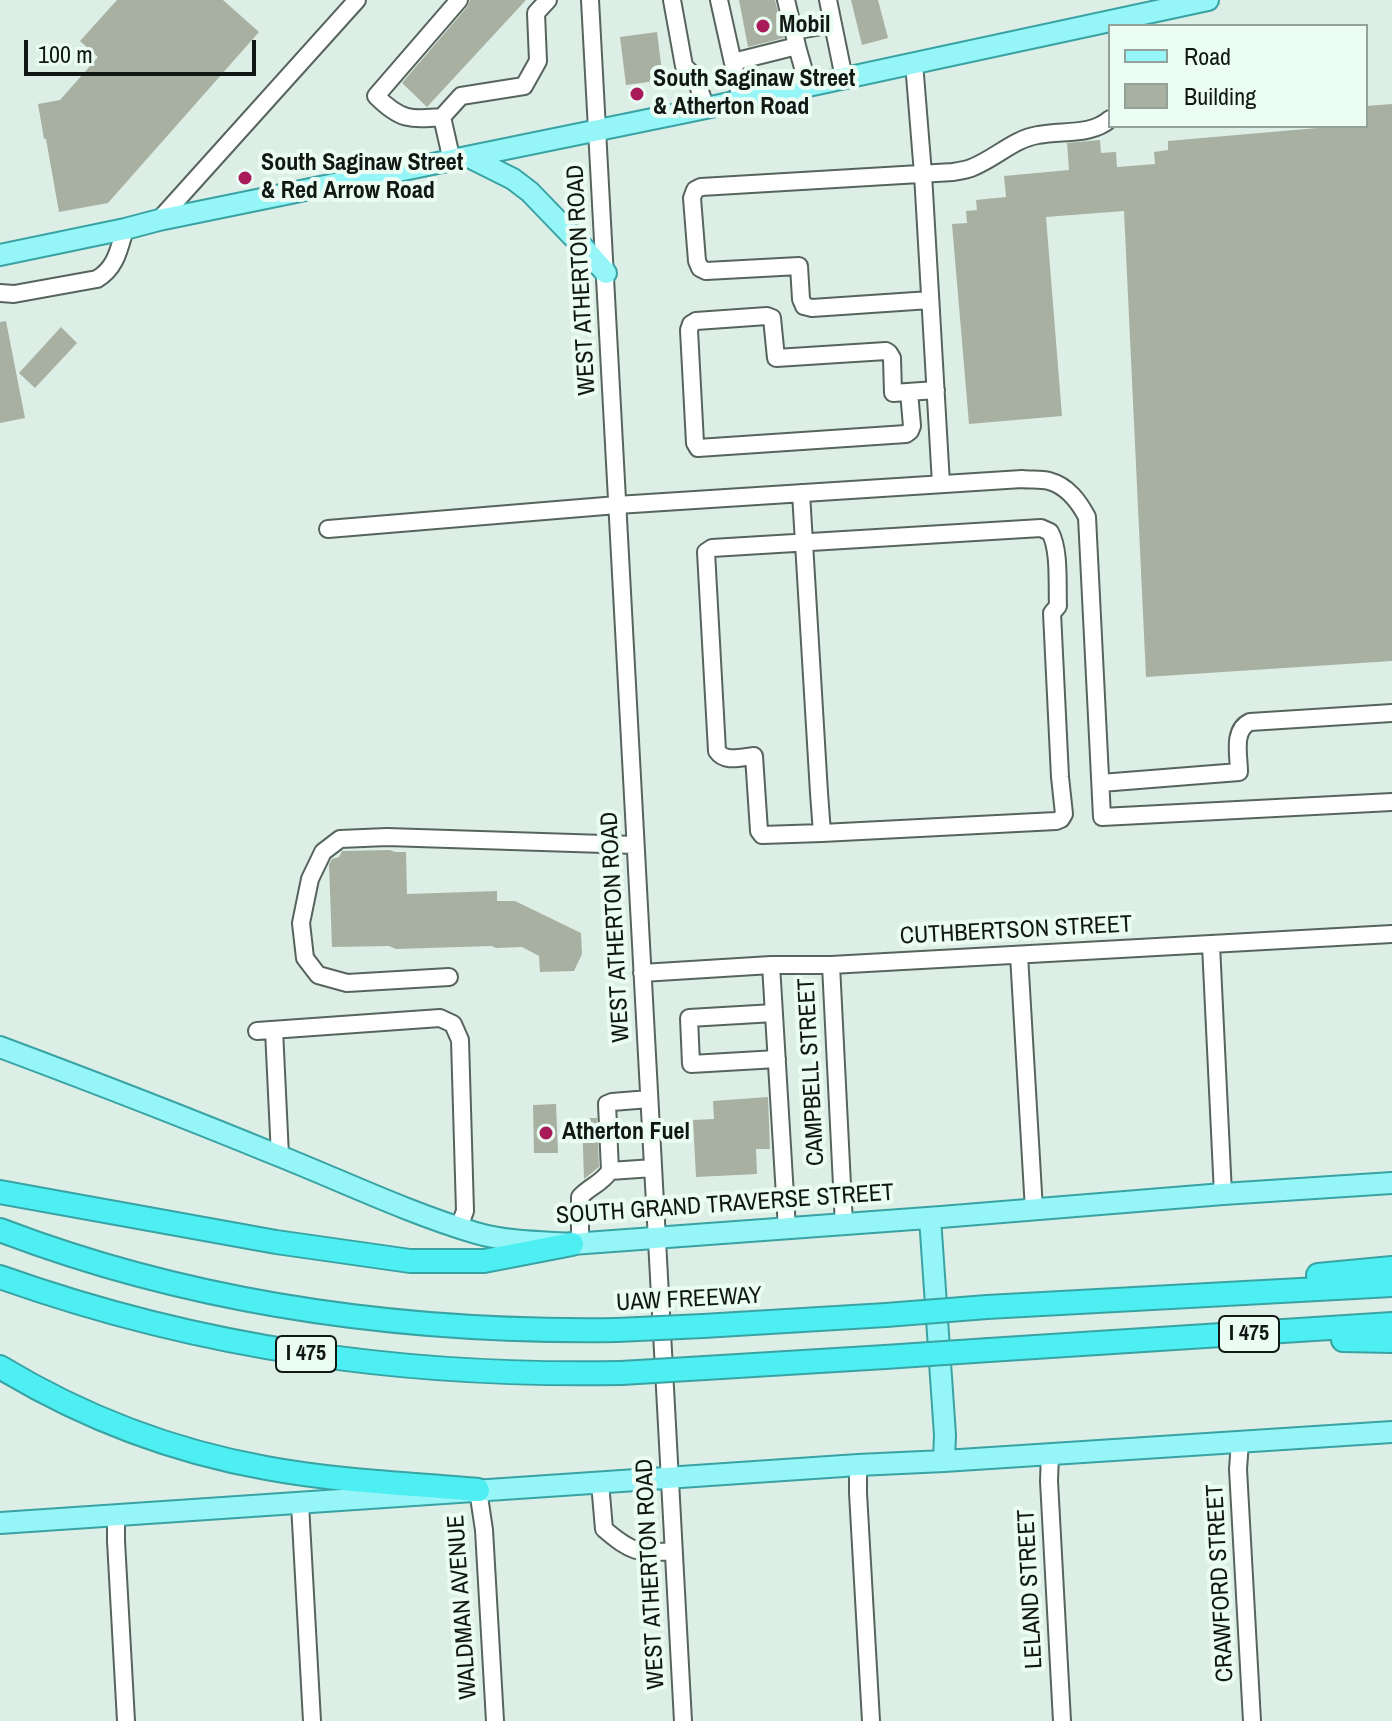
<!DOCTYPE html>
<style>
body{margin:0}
#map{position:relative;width:1392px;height:1721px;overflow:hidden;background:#ddeee6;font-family:"Archivo Narrow",sans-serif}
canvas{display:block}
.legend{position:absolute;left:1108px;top:24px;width:260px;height:104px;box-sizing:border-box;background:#ebfcf3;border:2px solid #94a09a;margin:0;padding:10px 14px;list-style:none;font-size:24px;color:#111714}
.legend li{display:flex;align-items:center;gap:16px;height:40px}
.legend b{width:40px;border:2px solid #94a09a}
.scale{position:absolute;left:24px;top:40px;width:232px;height:36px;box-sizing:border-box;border:4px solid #111714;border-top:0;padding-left:10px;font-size:24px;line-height:28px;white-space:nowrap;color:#111714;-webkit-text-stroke:6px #ebfcf3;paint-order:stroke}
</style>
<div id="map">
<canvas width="1392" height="1721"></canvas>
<ul class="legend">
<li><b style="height:10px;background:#95f5f7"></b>Road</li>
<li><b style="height:22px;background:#a8b0a2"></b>Building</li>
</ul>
<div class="scale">100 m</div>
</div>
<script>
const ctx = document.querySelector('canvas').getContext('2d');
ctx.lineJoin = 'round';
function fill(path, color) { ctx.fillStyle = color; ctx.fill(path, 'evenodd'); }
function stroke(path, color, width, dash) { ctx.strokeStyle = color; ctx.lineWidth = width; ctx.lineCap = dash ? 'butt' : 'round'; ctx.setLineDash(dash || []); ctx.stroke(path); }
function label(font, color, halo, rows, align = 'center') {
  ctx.font = font + ' "Archivo Narrow",sans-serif'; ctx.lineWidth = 8; ctx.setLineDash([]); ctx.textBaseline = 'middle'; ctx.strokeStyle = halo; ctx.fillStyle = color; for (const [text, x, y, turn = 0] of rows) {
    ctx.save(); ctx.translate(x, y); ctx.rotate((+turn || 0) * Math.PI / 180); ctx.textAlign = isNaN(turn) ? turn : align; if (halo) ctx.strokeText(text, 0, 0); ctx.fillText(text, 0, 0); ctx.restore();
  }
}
fill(new Path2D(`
 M 117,0 L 223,0 L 259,32 L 108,203 L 59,212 L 46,139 L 44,139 L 38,104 L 60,100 L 98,57 L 80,41 Z
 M 470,0 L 526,0 L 427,107 L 402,83 L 467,7 Z
 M 739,0 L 775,0 L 784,38 L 748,47 Z
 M 851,0 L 878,0 L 888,38 L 862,45 Z
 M 657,32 L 663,80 L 626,85 L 620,37 Z
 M 1392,104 L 1392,661 L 1146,677 L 1124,211 L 1046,217 L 1062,416 L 969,424 L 952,224 L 967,223 L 966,211 L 977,210 L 976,200 L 1006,197 L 1004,176 L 1069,170 L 1067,143 L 1100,140 L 1101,153 L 1116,152 L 1117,167 L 1155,164 L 1154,152 L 1168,150 L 1168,141 L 1340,126 L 1366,126 L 1366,106 Z
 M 6,321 L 25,418 L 0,423 L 0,322 Z
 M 61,327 L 77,343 L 35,388 L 19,373 Z
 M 390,850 L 395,852 L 406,852 L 407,894 L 497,891 L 497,901 L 515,901 L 581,933 L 582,954 L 574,971 L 540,972 L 539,956 L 522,947 L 496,948 L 492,946 L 396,949 L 389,946 L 332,947 L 329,864 L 332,859 L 339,857 L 342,851 Z
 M 768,1097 L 770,1149 L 756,1149 L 757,1174 L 696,1177 L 693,1120 L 714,1119 L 713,1101 Z
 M 556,1104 L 558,1153 L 534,1153 L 533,1105 Z
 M 582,1118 L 597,1118 L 599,1167 L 584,1179 Z`), '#a8b0a2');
const minor = new Path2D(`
 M 590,0 L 683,1721
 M 672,0 L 684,66 L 695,77 L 706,108
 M 719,0 L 741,99
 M 786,0 L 798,50 L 808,85
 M 828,0 L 844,78
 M 793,31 L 833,24
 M 733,62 L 797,46
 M 914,63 L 923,174 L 941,484
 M 442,117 L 461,96 L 524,86 L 538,61 L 536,13 L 548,0
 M 452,161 L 442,117 C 410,120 400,120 376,96 L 459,0
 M 159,220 L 357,0
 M 0,293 L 14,294 L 97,279 C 116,268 119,249 125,229
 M 930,300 L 812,308 L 804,306 L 801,299 L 799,266 L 706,271 L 700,268 L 697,261 L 692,198 L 695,190 L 701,187 L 953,172 C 959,171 966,170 971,168 C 995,159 1013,139 1038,135 C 1062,130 1091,136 1110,119
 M 909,392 L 912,426 L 910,431 L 906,434 L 698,448 L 695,443 L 689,330 L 691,324 L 696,321 L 767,316 L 772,318 L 776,358 L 886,351 L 889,353 L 892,358 L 893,393 L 936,390
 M 801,493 L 819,793 L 822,833 L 1056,821 L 1061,819 L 1064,814 L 1060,777 L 1052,613 L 1058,606 C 1057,585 1060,550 1050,532 L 1041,528 L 712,548 L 706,552 L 717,751 C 725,763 741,757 754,756 L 759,831 L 762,835 L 822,833
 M 328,529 L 617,505 L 1022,479 C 1031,480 1041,479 1049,481 C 1068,486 1079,502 1087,517 L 1102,817 L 1392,802
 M 1101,783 L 1239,772 C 1239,756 1232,730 1250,722 L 1392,713
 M 1211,945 L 1223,1194
 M 1019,955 L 1034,1210
 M 771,965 L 787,1229
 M 831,965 L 844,1225
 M 642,973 L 771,965 L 831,965 L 1392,934
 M 449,977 L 347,983 L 318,975 L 305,958 L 301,923 L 310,879 L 323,852 L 340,839 L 387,837 L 635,845
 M 774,1013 L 689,1018 L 691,1064 L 777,1059
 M 274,1030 L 280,1156
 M 257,1031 L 440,1018 L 453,1024 L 460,1040 L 465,1211 L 459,1227
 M 610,1171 L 607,1104 L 612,1102 L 649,1099
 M 580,1244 L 580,1197 C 591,1185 600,1185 610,1171 L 653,1168
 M 1240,1442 L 1238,1469 L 1252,1721
 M 1050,1454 L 1049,1481 L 1062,1721
 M 858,1465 L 858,1493 L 871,1721
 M 600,1483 L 604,1529 C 631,1552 638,1554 673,1551
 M 478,1490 L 484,1530 L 495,1721
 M 300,1504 L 312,1721
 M 116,1514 L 116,1541 L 126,1721`);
const major = new Path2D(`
 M 469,157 L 513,179 L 530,192 L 582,246 L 606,273
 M 0,255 L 125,229 L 159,220 L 706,108 L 1208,0
 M 0,1047 C 91,1081 182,1116 272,1153 C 338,1179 408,1213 476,1233 C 507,1242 540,1242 572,1244 L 941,1217 L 1223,1194 L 1392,1183
 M 930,1218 L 945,1435 L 944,1461
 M 0,1523 L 858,1465 L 944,1461 L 1392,1432`);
const highway = new Path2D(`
 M 0,1192 L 276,1242 L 410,1261 L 484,1261 L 572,1244
 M 0,1230 C 199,1306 406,1333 617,1330
 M 1318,1275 L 1392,1268
 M 0,1277 C 203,1349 405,1377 621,1373
 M 987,1307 L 1392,1285
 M 703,1326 L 886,1315
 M 1343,1340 L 1392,1341
 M 989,1350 L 1392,1324
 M 0,1367 C 81,1416 172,1451 266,1468 C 336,1481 408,1484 478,1490
 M 705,1368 L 885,1357`);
stroke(minor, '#56645d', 20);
stroke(major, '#39a3a4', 24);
stroke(highway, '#39a3a4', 26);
stroke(minor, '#fff', 16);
stroke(major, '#95f5f7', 20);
stroke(highway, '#4eeff2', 22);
const highwayBridge = new Path2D(`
 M 886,1315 L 987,1307
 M 617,1330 L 703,1326
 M 885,1357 L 989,1350
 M 621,1373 L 705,1368`);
stroke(highwayBridge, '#39a3a4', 26, []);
stroke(highwayBridge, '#4eeff2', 22);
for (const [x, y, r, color] of [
 [763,26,8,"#a81a5a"],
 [637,94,8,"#a81a5a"],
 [245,178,8,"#a81a5a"],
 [546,1133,8,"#a81a5a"]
]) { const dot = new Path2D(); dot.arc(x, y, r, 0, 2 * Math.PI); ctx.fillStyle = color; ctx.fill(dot); stroke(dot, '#ebfcf3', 3); }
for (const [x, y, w] of [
 [1249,1334,60],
 [306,1354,60]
]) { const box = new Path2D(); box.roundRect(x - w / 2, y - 18, w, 36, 6); ctx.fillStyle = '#ebfcf3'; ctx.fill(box); stroke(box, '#111714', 2); }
label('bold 22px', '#111714', null, [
 ["I 475",1249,1334],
 ["I 475",306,1354]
]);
label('bold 24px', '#111714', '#ebfcf3', [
 ["Mobil",779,26],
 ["South Saginaw Street",653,80],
 ["& Atherton Road",653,108],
 ["South Saginaw Street",261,164],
 ["& Red Arrow Road",261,192],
 ["Atherton Fuel",562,1133]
], 'left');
label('24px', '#111714', '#ebfcf3', [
 ["WEST ATHERTON ROAD",582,280,-93],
 ["WEST ATHERTON ROAD",616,927,-93],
 ["CUTHBERTSON STREET",1016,931,-3],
 ["CAMPBELL STREET",812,1072,-93],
 ["SOUTH GRAND TRAVERSE STREET",725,1205,-4],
 ["UAW FREEWAY",689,1300,-3],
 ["WEST ATHERTON ROAD",651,1574,-93],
 ["CRAWFORD STREET",1221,1583,-93],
 ["LELAND STREET",1031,1589,-93],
 ["WALDMAN AVENUE",463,1607,-94]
]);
</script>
